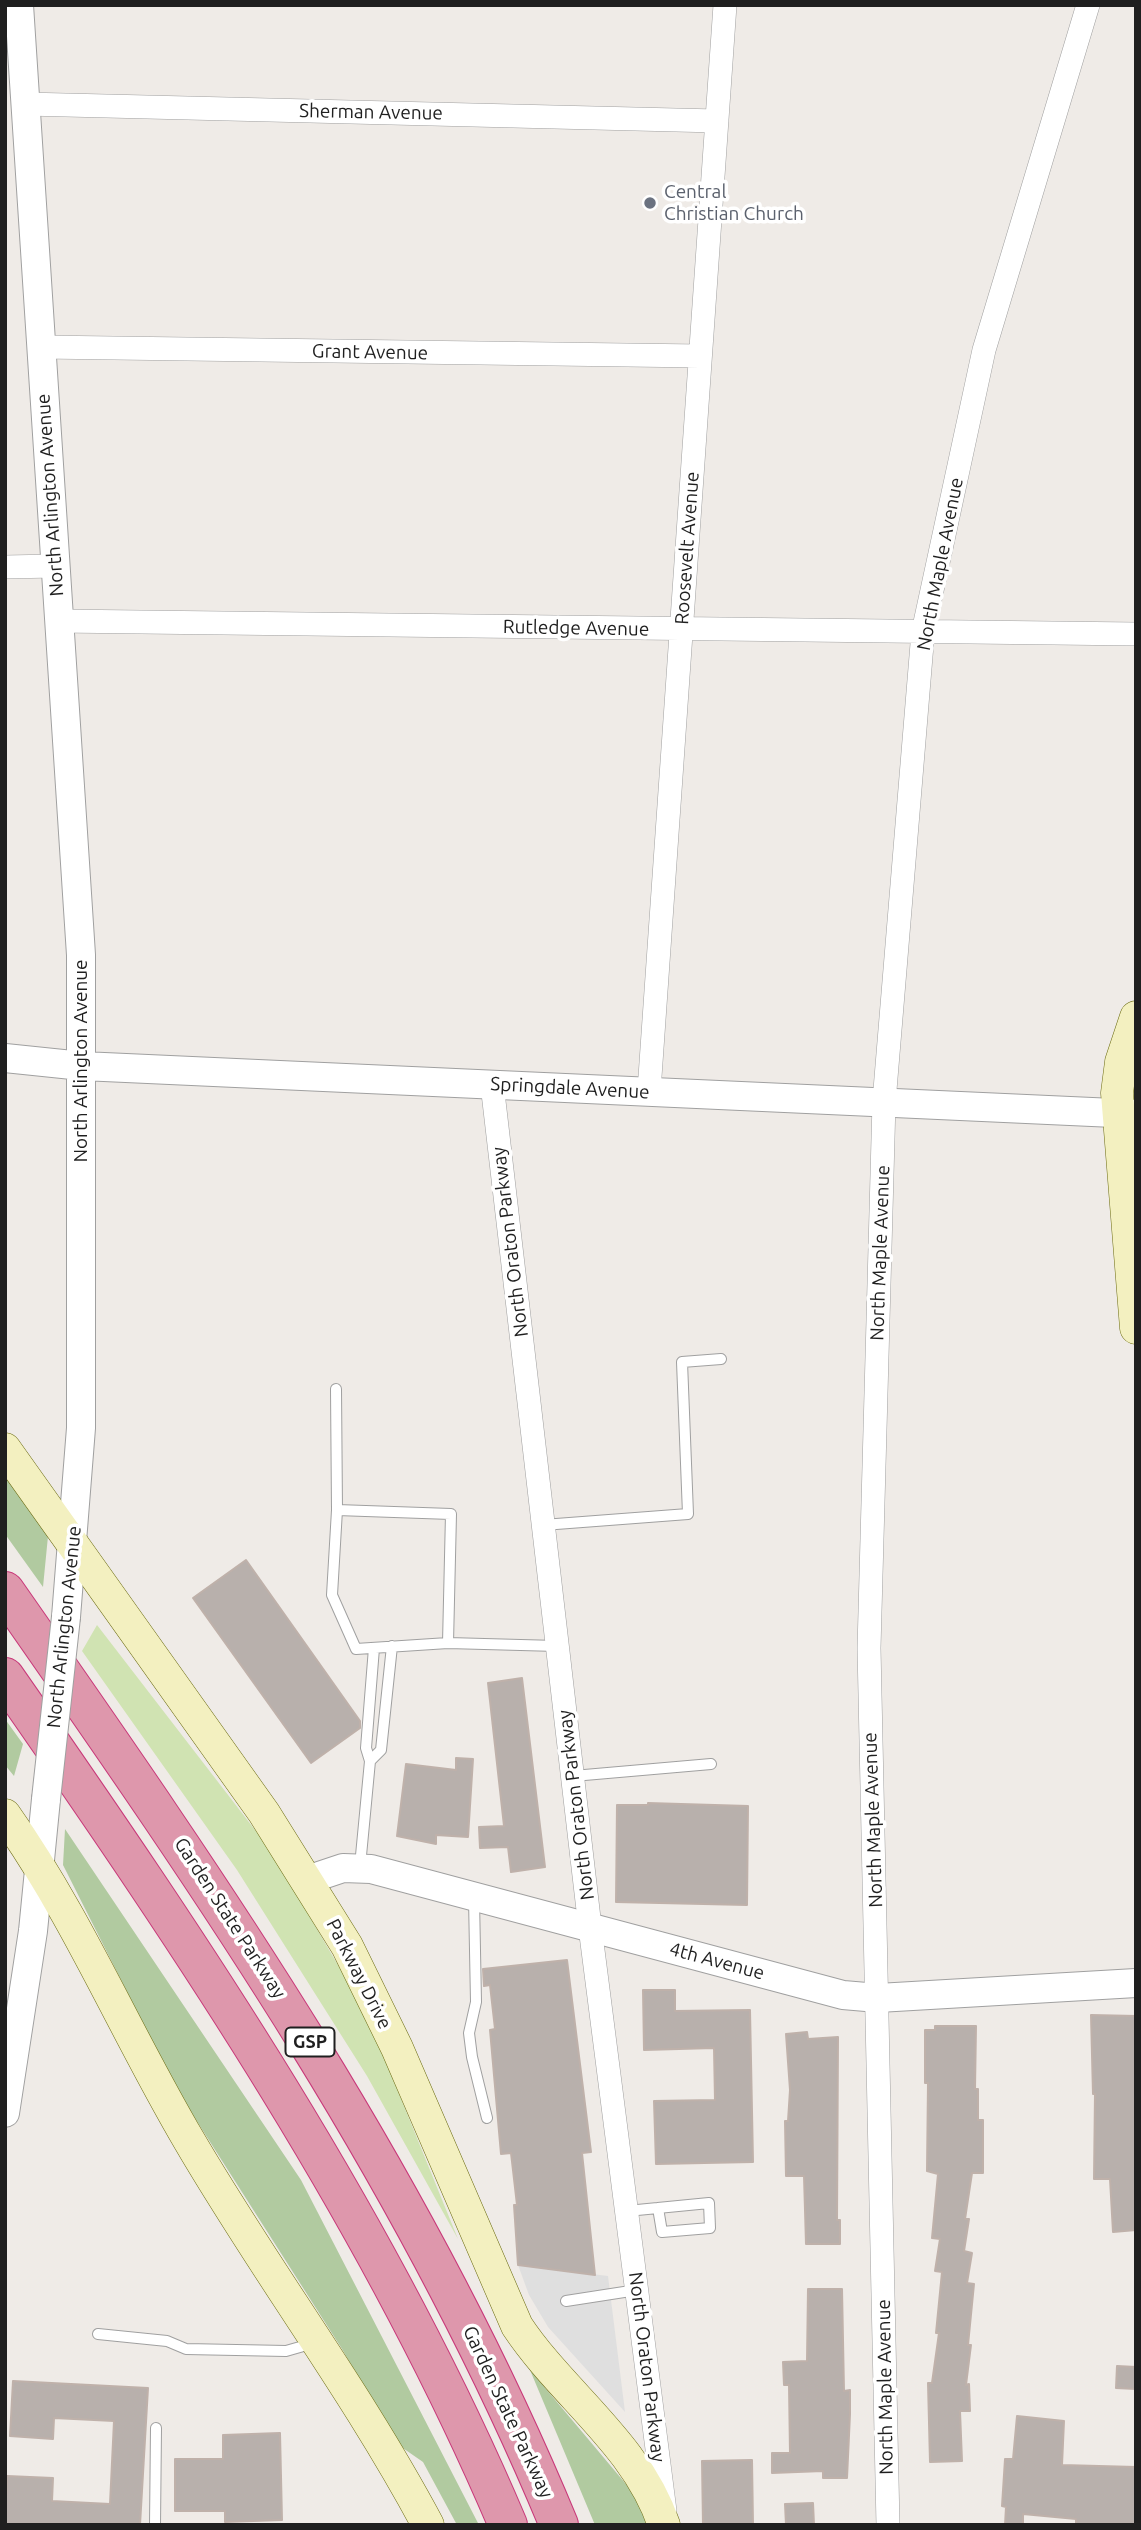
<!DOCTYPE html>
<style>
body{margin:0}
#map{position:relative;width:1141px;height:2530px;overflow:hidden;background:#efebe7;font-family:Ubuntu,sans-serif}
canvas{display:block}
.frame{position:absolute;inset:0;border:7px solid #1f1f1f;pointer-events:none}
</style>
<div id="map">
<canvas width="1141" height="2530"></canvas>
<div class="frame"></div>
</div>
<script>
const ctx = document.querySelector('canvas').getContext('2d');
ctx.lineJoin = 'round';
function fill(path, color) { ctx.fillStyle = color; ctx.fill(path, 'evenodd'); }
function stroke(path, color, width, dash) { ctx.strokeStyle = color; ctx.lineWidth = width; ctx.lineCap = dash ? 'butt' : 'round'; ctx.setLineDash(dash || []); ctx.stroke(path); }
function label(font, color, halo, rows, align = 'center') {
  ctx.font = font + ' Ubuntu,sans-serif'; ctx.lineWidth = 7; ctx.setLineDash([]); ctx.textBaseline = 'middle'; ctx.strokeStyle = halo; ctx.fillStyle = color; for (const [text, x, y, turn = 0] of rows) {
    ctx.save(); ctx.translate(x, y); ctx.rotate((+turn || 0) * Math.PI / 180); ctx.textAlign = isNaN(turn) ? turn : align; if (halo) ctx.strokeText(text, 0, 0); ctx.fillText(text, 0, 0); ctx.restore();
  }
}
fill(new Path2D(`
 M 97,1625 L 272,1852 L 367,2015 L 458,2239 L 367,2076 L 237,1870 L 82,1651 Z`), '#d0e3b2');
fill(new Path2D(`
 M 5,1466 L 49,1526 L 43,1587 L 5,1534 Z
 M 5,1719 L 23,1744 L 14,1776 L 5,1765 Z
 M 65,1829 L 301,2180 L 479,2525 L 457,2525 L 423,2462 L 397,2444 L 342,2349 L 175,2087 L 63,1865 Z
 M 530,2370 L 652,2515 L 652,2525 L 595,2525 Z`), '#b1caa0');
fill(new Path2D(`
 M 518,2265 L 608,2276 L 625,2412 L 548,2327 L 529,2295 Z`), '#dfdfdf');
const building = new Path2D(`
 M 246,1560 L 360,1721 L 360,1728 L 311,1763 L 193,1598 Z
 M 522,1678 L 545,1867 L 511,1872 L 508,1847 L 480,1848 L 479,1827 L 504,1826 L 488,1683 Z
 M 456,1758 L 473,1759 L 468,1837 L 436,1835 L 436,1844 L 397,1836 L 406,1764 L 456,1770 Z
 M 648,1803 L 748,1806 L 747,1905 L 616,1902 L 617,1805 L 648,1805 Z
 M 567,1960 L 591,2152 L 582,2153 L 595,2275 L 518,2265 L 514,2205 L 517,2205 L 511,2153 L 501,2154 L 490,2030 L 495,2029 L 490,1985 L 484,1986 L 483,1969 Z
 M 643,1990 L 675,1990 L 675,2011 L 750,2010 L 753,2162 L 656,2164 L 654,2101 L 715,2100 L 714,2048 L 644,2050 Z
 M 1091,2015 L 1136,2016 L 1136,2230 L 1113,2232 L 1110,2179 L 1094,2179 L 1095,2094 L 1093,2094 Z
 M 935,2026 L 976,2026 L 975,2089 L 978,2089 L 978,2120 L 983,2120 L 983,2173 L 972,2173 L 965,2219 L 969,2219 L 964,2251 L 972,2253 L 967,2283 L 974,2284 L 968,2345 L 971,2345 L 966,2385 L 969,2384 L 970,2411 L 960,2411 L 962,2461 L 930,2462 L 928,2383 L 932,2383 L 939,2333 L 936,2333 L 942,2272 L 935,2271 L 940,2239 L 932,2238 L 938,2174 L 927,2171 L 928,2083 L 925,2083 L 925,2030 L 935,2030 Z
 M 807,2032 L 808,2039 L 838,2037 L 837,2220 L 840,2220 L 840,2244 L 806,2244 L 804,2176 L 786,2176 L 785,2121 L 788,2121 L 790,2090 L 786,2034 Z
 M 808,2289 L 842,2289 L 844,2391 L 850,2390 L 850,2414 L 847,2478 L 823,2478 L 823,2471 L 772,2473 L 772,2453 L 790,2453 L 789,2385 L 784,2385 L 783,2362 L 807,2361 Z
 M 1117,2366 L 1136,2367 L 1136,2389 L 1116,2388 Z
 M 13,2381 L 148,2388 L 140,2525 L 5,2525 L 7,2476 L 53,2478 L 52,2501 L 110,2504 L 114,2421 L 54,2418 L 53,2439 L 10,2436 Z
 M 1017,2416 L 1064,2421 L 1062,2465 L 1136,2467 L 1136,2525 L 1076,2525 L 1076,2519 L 1023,2514 L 1023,2525 L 1005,2525 L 1006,2507 L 1002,2506 L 1005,2459 L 1013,2459 Z
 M 280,2433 L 282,2520 L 225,2522 L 225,2511 L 175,2511 L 175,2459 L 223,2459 L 223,2435 Z
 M 752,2460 L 753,2525 L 703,2525 L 702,2461 Z
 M 813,2503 L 814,2525 L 786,2525 L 785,2504 Z`);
fill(building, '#b8b0ac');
stroke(building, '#bfb1aa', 2);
const service = new Path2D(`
 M 336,1389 L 337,1510 L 332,1595 L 356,1649 L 448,1643 L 557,1646
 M 337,1510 L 451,1514 L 448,1643
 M 543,1525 L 688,1514 L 682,1362 L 721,1359
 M 374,1648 L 366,1748 L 370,1761 L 381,1750 L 392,1646
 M 573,1776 L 711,1764
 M 360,1866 L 370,1761
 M 474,1899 L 476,2002 L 469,2033 L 472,2057 L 487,2118
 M 627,2211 L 709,2203 L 710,2228 L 662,2232 L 658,2208
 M 566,2301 L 637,2290
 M 98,2334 L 167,2341 L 186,2349 L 286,2351 L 314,2343
 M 155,2525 L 156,2428`);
const minor = new Path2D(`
 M 25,104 L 717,121
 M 41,347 L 700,356
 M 5,567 L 55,566
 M 58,621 L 1136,634
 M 492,1084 L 590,1927 L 665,2511
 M 649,1091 L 725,5
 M 888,2525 L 869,1648 L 884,1102 L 923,632 L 984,350 L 1088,5`);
const tertiary = new Path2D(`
 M 19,5 L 81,955 L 81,1428 L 66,1617
 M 5,1058 L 82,1066 L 1136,1114
 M 307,1880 L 343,1868 L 371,1869 L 843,1995 L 878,1998 L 1136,1983
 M 5,2113 L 33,1931 L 46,1799`);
const secondary = new Path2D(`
 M 1136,1017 L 1121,1062 L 1117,1093 L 1136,1328
 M 5,1449 L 264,1813 L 347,1946 L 397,2048 L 517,2326 C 562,2394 637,2444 664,2525
 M 5,1815 C 78,1918 126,2034 190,2142 C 266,2272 357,2392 428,2525`);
const motorway = new Path2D(`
 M 5,1591 C 216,1893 417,2182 559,2525
 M 5,1677 C 193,1947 379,2221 508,2525`);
stroke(service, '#a0a0a0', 12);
stroke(minor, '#a0a0a0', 24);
stroke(tertiary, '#a0a0a0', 30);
stroke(secondary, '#6b6b11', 33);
stroke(motorway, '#c83879', 40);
stroke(service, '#fff', 10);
stroke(minor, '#fff', 23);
stroke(tertiary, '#fff', 28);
stroke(secondary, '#f3f0c0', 32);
stroke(motorway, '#de97ac', 38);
const tertiaryBridge = new Path2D(`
 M 46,1799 L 66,1617`);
stroke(tertiaryBridge, '#a0a0a0', 30, []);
stroke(tertiaryBridge, '#fff', 28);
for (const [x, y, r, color] of [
 [650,203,7,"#6b7280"]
]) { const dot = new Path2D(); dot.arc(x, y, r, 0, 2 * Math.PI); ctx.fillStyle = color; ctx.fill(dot); stroke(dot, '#fff', 2.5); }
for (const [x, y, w] of [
 [310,2042,49]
]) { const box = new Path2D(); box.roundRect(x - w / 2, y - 14.5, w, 29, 5); ctx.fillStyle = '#fff'; ctx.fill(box); stroke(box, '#1f1f1f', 2); }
label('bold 18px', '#1f1f1f', null, [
 ["GSP",310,2042]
]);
label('19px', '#1f1f1f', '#fff', [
 ["Sherman Avenue",371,112,1],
 ["Grant Avenue",370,352,1],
 ["North Arlington Avenue",50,495,-94],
 ["Roosevelt Avenue",687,548,-86],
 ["North Maple Avenue",940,564,-79],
 ["Rutledge Avenue",576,628,1],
 ["North Arlington Avenue",81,1061,-90],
 ["Springdale Avenue",570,1088,3],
 ["North Oraton Parkway",510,1242,-97],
 ["North Maple Avenue",880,1253,-88],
 ["North Arlington Avenue",64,1627,-84],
 ["North Oraton Parkway",576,1805,-97],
 ["North Maple Avenue",873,1820,-92],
 ["Garden State Parkway",230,1918,57],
 ["4th Avenue",717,1961,15],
 ["Parkway Drive",359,1974,63],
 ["North Oraton Parkway",647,2367,83],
 ["North Maple Avenue",885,2387,-91],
 ["Garden State Parkway",508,2412,65]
]);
label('19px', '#5b616d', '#fff', [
 ["Central",664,192],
 ["Christian Church",664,214]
], 'left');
</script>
